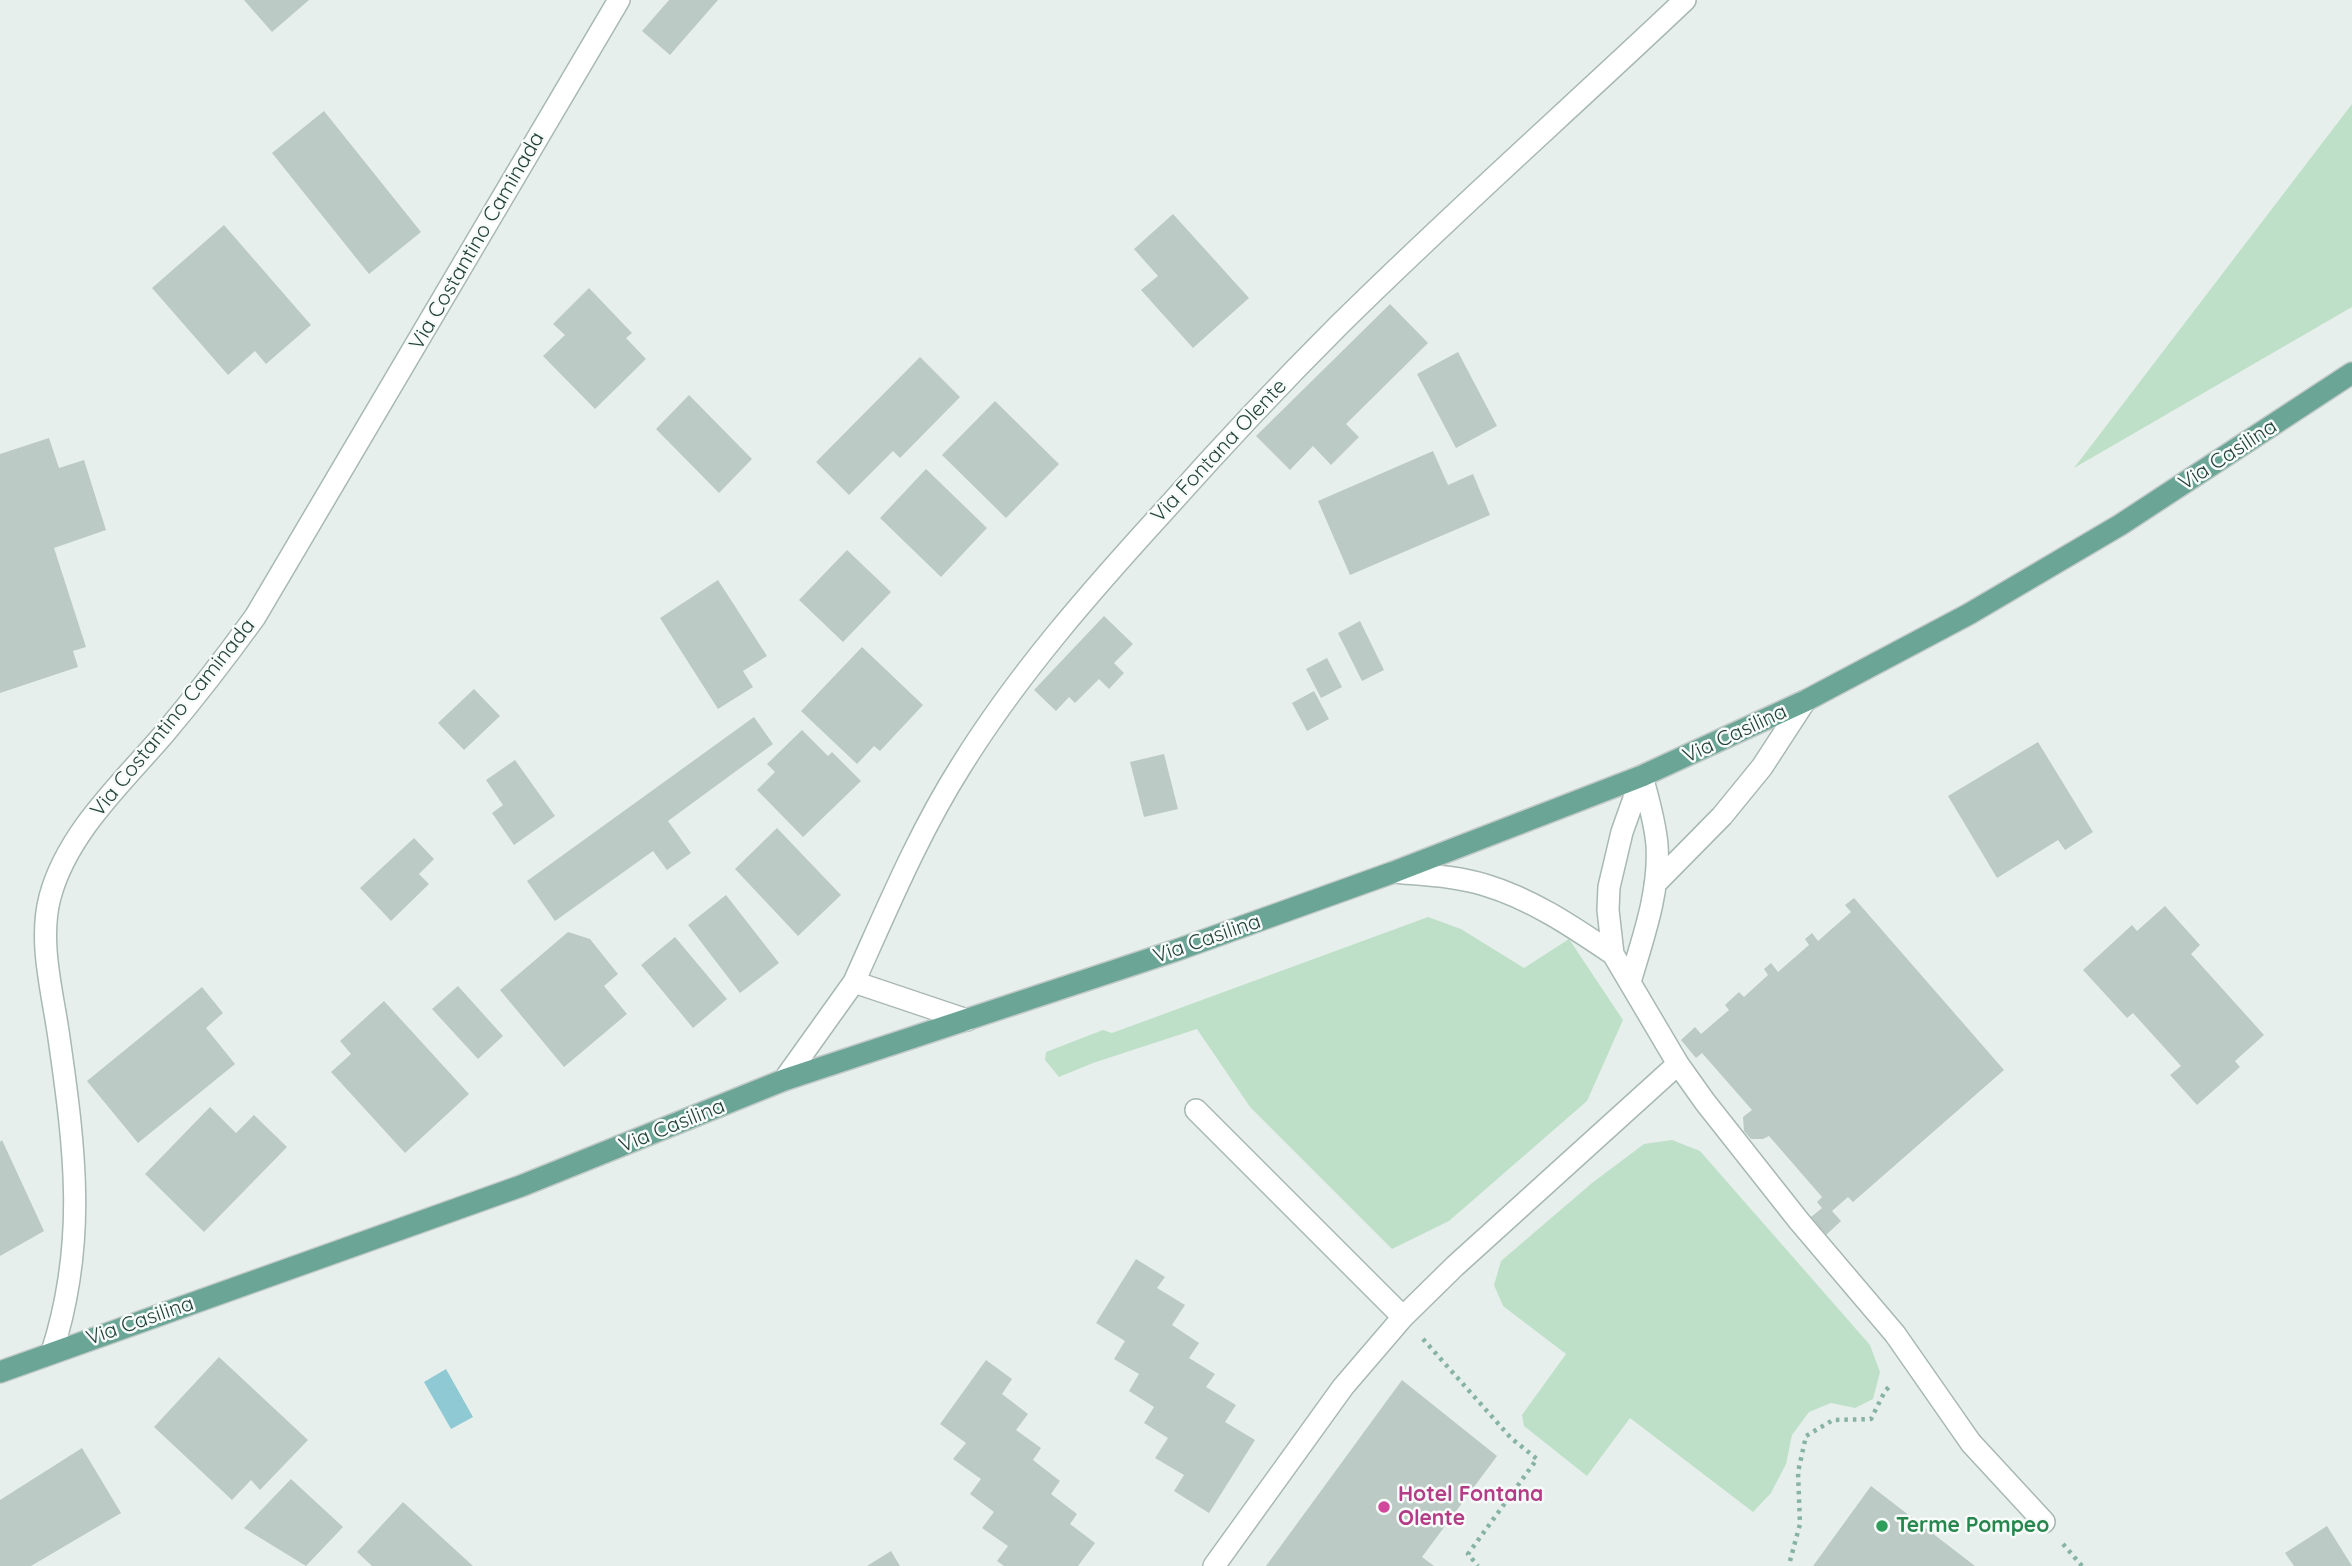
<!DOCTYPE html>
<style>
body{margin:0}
canvas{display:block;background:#e6efeb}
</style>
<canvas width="2352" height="1566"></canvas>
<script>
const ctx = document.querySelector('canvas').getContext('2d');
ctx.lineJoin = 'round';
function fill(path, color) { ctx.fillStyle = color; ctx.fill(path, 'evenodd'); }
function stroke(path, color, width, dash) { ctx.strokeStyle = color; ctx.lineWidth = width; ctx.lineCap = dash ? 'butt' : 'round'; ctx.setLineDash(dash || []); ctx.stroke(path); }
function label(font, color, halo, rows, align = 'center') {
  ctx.font = font + ' Quicksand,sans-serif'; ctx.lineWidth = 5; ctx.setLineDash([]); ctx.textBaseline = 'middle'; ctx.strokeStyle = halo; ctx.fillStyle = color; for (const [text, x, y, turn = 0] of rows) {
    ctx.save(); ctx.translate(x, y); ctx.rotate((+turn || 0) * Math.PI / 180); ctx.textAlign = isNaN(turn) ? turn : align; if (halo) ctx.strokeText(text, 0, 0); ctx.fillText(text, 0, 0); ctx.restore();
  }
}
fill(new Path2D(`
 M 2352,104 L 2352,307 L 2074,468 Z
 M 1428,917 L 1461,929 L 1524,968 L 1569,939 L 1623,1020 L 1587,1101 L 1449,1221 L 1392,1249 L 1250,1107 L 1197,1029 L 1093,1063 L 1059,1077 L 1045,1060 L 1046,1052 L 1103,1030 L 1112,1033 Z
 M 1672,1140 L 1700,1151 L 1870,1345 L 1880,1372 L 1873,1399 L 1855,1408 L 1831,1403 L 1809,1412 L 1792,1435 L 1786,1464 L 1771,1493 L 1753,1512 L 1630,1418 L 1587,1476 L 1524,1426 L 1522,1415 L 1566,1354 L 1503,1306 L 1494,1285 L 1501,1261 L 1592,1183 L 1644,1144 Z`), '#bfe0c8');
fill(new Path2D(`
 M 446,1369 L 473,1417 L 451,1429 L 424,1382 Z`), '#8ec9d4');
fill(new Path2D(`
 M 244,0 L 309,0 L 272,32 Z
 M 669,0 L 718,0 L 670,55 L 642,31 Z
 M 324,111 L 421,232 L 369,274 L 272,153 Z
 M 1173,214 L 1249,298 L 1193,348 L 1141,290 L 1158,276 L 1134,249 Z
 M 224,225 L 311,325 L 266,364 L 255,351 L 228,375 L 152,288 Z
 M 589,288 L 632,333 L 626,338 L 646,359 L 595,409 L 543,356 L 565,335 L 553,324 Z
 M 1390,304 L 1428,343 L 1346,424 L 1359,437 L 1331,465 L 1313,446 L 1290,470 L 1256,436 Z
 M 1458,352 L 1497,426 L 1456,448 L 1417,374 Z
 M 920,357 L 960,397 L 900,458 L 893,451 L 849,495 L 816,462 Z
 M 689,395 L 752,459 L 719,493 L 656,429 Z
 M 995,401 L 1059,464 L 1006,518 L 942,455 Z
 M 49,438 L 59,468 L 84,460 L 106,530 L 54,548 L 86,647 L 73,651 L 78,667 L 0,693 L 0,454 Z
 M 1433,451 L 1448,485 L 1473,474 L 1490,515 L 1350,575 L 1318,501 Z
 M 926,469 L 987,528 L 941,577 L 880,518 Z
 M 847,550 L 891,592 L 843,642 L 799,600 Z
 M 718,580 L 767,656 L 743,671 L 753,687 L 718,709 L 660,618 Z
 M 1104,616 L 1133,644 L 1114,663 L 1124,673 L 1109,689 L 1099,679 L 1075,703 L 1069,697 L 1056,711 L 1034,690 Z
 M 1360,621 L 1384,670 L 1362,681 L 1338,633 Z
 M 862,647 L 923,705 L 880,751 L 874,746 L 857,764 L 801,711 Z
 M 1327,658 L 1342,687 L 1321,698 L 1306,669 Z
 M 474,689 L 500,716 L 464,750 L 438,723 Z
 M 1314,691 L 1329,719 L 1307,731 L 1292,703 Z
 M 754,717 L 773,744 L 668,821 L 691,853 L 667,870 L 653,851 L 555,921 L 527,881 Z
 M 802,730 L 828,756 L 832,752 L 861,781 L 803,837 L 757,790 L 775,772 L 767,764 Z
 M 2038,742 L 2093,832 L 2065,850 L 2058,840 L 1997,878 L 1948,796 Z
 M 1164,754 L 1178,809 L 1144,817 L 1130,762 Z
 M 515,760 L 555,816 L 514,845 L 492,813 L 503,805 L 486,780 Z
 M 777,828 L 841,895 L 798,936 L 735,869 Z
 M 414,838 L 434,859 L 419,874 L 429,884 L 391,921 L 360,888 Z
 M 726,895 L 779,963 L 740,993 L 688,925 Z
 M 1854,898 L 2004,1070 L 1853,1202 L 1848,1197 L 1832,1211 L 1841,1221 L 1826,1235 L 1811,1217 L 1822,1208 L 1817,1202 L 1822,1197 L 1769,1136 L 1763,1139 L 1751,1139 L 1744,1131 L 1743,1117 L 1752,1110 L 1702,1053 L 1696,1058 L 1681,1040 L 1695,1027 L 1701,1034 L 1729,1010 L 1725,1005 L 1739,992 L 1744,997 L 1768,975 L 1764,969 L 1771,963 L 1778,972 L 1809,945 L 1805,939 L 1812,933 L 1818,941 L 1851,912 L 1845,905 Z
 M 2165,906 L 2200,945 L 2191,954 L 2264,1035 L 2235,1061 L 2240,1067 L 2197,1105 L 2170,1075 L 2181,1066 L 2133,1013 L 2127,1018 L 2083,970 L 2132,925 L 2137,931 Z
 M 568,932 L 590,939 L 618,974 L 604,986 L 627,1014 L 564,1067 L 500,990 Z
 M 675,937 L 727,999 L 693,1028 L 641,965 Z
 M 458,986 L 503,1036 L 478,1059 L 432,1009 Z
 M 202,987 L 223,1013 L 206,1028 L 235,1064 L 138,1143 L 87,1081 Z
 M 384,1001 L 469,1094 L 405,1153 L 331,1072 L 351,1054 L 340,1041 Z
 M 210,1107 L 236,1133 L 254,1115 L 287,1147 L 204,1232 L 145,1174 Z
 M 2,1140 L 44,1231 L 0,1256 L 0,1142 Z
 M 1136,1259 L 1165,1277 L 1157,1288 L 1185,1305 L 1172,1325 L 1199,1343 L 1189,1358 L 1215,1374 L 1206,1387 L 1236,1405 L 1225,1422 L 1255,1440 L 1209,1513 L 1174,1491 L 1184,1475 L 1155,1458 L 1168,1438 L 1144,1423 L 1154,1407 L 1129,1391 L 1139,1374 L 1114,1359 L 1125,1341 L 1096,1323 Z
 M 219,1357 L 308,1440 L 260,1490 L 251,1480 L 232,1500 L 154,1427 Z
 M 986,1360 L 1012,1379 L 1002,1394 L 1028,1414 L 1016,1430 L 1041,1448 L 1033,1460 L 1060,1481 L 1051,1494 L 1077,1514 L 1070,1524 L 1095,1543 L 1078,1566 L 1004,1566 L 997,1561 L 1008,1546 L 982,1528 L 994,1512 L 970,1494 L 981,1479 L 953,1459 L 966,1443 L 940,1424 Z
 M 1402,1380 L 1497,1456 L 1422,1557 L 1434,1566 L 1266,1566 Z
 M 82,1448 L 121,1513 L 31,1566 L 0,1566 L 0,1500 Z
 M 291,1479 L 343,1527 L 306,1566 L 244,1528 Z
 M 1871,1486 L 1975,1566 L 1813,1566 Z
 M 403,1502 L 473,1566 L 372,1566 L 357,1552 Z
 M 2327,1526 L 2352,1566 L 2294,1566 L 2285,1553 Z
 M 891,1551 L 900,1566 L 867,1566 Z`), '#bbcac4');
const minor = new Path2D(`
 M 1642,776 L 1622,832 L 1609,887 L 1608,910 L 1613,954 L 1678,1064 L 1705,1102 L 1799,1221 L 1895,1334 L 1971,1443 L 2044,1522
 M 1394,872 C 1425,875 1456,876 1485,885 C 1532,899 1573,927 1613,954
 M 1655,884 L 1722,816 L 1762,767 L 1805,701
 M 854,982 C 887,909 918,834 961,766 C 1018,674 1091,591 1164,511 C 1220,448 1278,386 1338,326 C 1451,214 1570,109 1685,0
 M 1630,982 C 1643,938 1660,891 1657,845 C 1655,821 1648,799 1642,776
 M 784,1080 L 854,982 L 967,1020
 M 1196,1110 L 1403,1317
 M 52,1352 C 87,1243 75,1149 59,1038 C 53,994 38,942 50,897 C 67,833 122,783 164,734 C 196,696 226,657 255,617 L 619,0
 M 1214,1566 L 1343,1387 L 1403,1317 L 1455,1266 L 1678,1064`);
const major = new Path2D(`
 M 0,1372 L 521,1186 L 784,1080 L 1177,950 L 1394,872 L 1642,776 L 1805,701 L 1969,614 L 2120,525 L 2352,373`);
stroke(minor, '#a8b8b2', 24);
stroke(major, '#c2cac8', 24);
stroke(new Path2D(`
 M 1423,1339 L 1511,1438 L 1537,1459 L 1468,1554 L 1478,1566
 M 2063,1544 L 2082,1566
 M 1790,1561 L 1800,1524 L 1798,1472 L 1806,1436 L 1833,1420 L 1871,1419 L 1885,1391 L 1892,1384`), '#86b3a5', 4.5, [3.5, 5]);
stroke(minor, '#fff', 21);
stroke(major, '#6aa596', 21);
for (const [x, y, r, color] of [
 [1384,1507,7,"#d1479c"],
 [1882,1526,7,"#2e9e5b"]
]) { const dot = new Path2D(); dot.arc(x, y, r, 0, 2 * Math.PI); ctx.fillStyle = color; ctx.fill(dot); stroke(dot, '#f7fbf9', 2.5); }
label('21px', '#24423a', '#f7fbf9', [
 ["Via Costantino Caminada",477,241,-60],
 ["Via Fontana Olente",1219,451,-47],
 ["Via Casilina",2228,455,-33],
 ["Via Costantino Caminada",173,718,-51],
 ["Via Casilina",1735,734,-25],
 ["Via Casilina",1207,939,-19],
 ["Via Casilina",672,1126,-22],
 ["Via Casilina",140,1321,-19]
]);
label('bold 21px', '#b23c85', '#f7fbf9', [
 ["Hotel Fontana",1398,1495],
 ["Olente",1398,1519]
], 'left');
label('bold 21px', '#27864d', '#f7fbf9', [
 ["Terme Pompeo",1896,1526]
], 'left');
</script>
